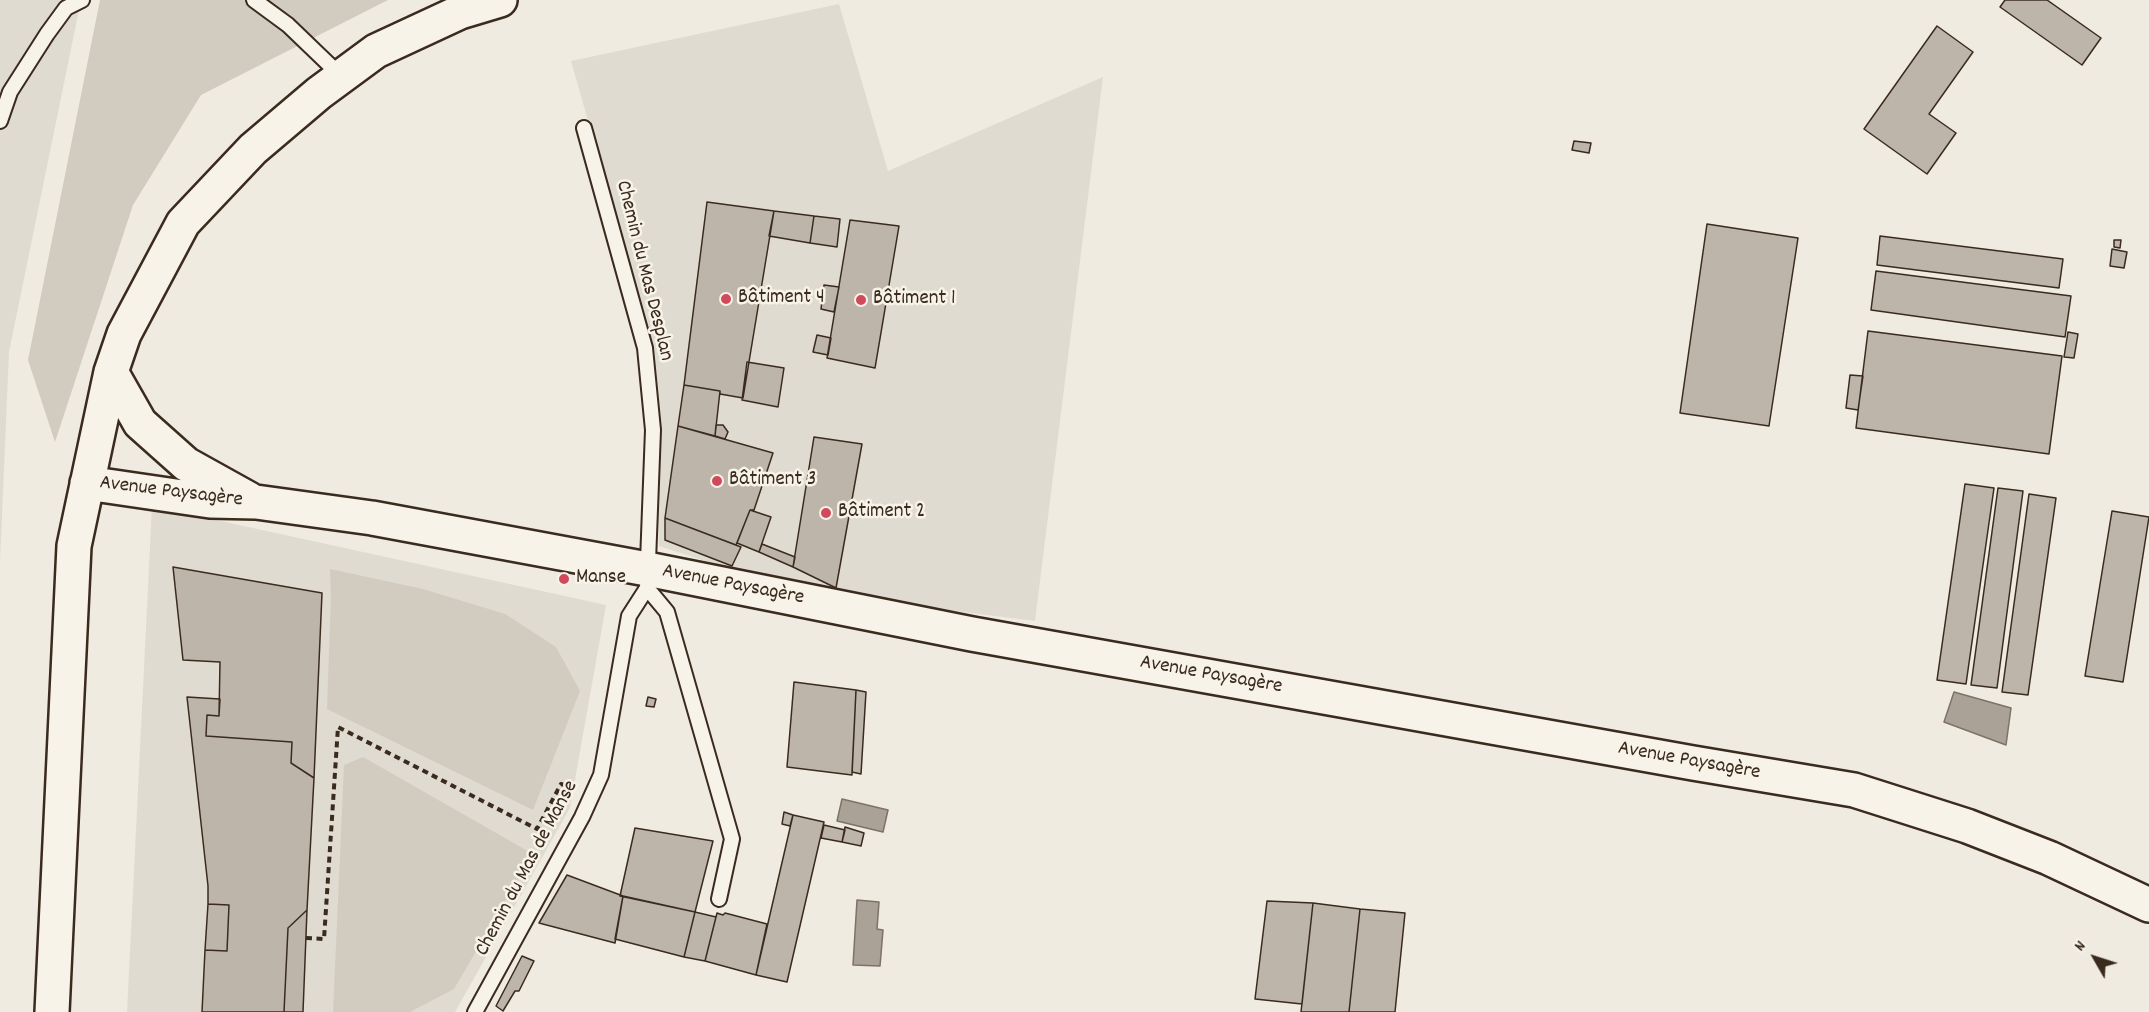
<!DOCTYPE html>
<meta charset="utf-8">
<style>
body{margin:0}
#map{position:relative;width:2149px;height:1012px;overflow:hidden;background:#efebe0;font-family:Dekko,sans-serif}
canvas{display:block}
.north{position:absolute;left:2065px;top:928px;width:60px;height:60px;-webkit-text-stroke:4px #f7f3e8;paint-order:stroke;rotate:309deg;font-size:16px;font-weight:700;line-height:24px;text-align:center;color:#3b2a1e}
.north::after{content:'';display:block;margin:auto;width:21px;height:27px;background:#3b2a1e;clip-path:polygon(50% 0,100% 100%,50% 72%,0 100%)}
</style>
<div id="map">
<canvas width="2149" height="1012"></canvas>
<div class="north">N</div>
</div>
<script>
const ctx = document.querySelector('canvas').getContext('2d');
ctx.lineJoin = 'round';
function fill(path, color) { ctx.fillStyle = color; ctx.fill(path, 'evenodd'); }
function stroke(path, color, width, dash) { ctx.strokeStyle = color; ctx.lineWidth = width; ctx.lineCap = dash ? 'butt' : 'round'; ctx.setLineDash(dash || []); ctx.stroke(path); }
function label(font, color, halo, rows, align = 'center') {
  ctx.font = font + ' Dekko,sans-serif'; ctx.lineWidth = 5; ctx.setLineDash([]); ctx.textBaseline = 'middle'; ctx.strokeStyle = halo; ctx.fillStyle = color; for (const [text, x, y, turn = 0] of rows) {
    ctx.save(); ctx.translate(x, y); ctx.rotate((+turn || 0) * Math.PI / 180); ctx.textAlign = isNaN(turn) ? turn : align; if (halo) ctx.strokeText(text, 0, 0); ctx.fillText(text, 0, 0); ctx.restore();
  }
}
fill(new Path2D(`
 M 0,0 L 81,0 L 9,352 L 0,562 Z
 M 839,4 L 888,171 L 1103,77 L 1035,621 L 827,595 L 714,564 L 659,546 L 655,355 L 571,61 Z
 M 152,506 L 606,605 L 570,808 L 455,1012 L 127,1012 Z`), '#e0dbd0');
fill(new Path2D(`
 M 100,0 L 388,0 L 201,95 L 133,205 L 55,442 L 28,360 Z
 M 330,569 L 423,589 L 505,614 L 556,647 L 580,691 L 533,810 L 327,709 L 331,597 Z
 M 363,757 L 533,854 L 454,989 L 410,1012 L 333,1012 L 344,765 Z`), '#d1cbc0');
const water = new Path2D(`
 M 1954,692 L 2011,708 L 2006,745 L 1944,722 Z
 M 842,799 L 888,810 L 883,832 L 837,821 Z
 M 857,900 L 879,902 L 877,929 L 883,930 L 880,966 L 853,965 Z`);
fill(water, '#aaa296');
stroke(water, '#7e7266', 1.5);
const building = new Path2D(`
 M 2005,0 L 2047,0 L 2101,38 L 2082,65 L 2000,7 Z
 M 1937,26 L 1973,52 L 1929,114 L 1956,133 L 1927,174 L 1864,129 Z
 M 1574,141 L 1591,143 L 1589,153 L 1572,150 Z
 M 707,202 L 774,211 L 743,398 L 720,394 L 720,391 L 684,385 Z
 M 774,211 L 814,216 L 810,243 L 769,236 Z
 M 814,216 L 840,219 L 837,247 L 810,243 Z
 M 850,220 L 899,226 L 875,368 L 827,358 Z
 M 1707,224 L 1798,238 L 1769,426 L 1680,413 Z
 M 1880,236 L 2063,259 L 2059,288 L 1877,265 Z
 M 2114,240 L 2121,240 L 2120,248 L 2114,247 Z
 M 2112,249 L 2127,252 L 2124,268 L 2110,266 Z
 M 1876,271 L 2071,296 L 2065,337 L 1871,310 Z
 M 824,285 L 839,287 L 834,312 L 821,309 Z
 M 1868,331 L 2062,356 L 2049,454 L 1856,428 Z
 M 2068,332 L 2078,334 L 2074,358 L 2064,357 Z
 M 817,335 L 831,338 L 828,355 L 813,352 Z
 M 747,362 L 784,368 L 778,407 L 742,400 Z
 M 1850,375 L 1863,376 L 1858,410 L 1846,408 Z
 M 684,385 L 720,391 L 715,436 L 678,426 Z
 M 716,425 L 723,425 L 728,432 L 725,439 L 715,436 Z
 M 678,426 L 773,453 L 754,510 L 750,510 L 736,545 L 665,518 Z
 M 814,437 L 862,444 L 836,588 L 793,567 Z
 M 1965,484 L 1994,488 L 1966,684 L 1937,680 Z
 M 1998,488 L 2023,491 L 1997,688 L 1971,685 Z
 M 2029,494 L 2056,498 L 2028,695 L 2002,692 Z
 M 750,510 L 771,517 L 759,552 L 737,543 Z
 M 2112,511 L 2149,517 L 2123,682 L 2085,676 Z
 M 665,518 L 741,547 L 732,566 L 665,540 Z
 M 762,544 L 795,557 L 793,567 L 759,552 Z
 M 173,567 L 322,593 L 314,778 L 291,763 L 292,742 L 206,736 L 207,715 L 219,716 L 220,662 L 183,660 Z
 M 794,682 L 856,690 L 852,775 L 787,767 Z
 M 856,690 L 866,692 L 861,774 L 852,772 Z
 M 187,697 L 220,699 L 219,716 L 207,715 L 206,736 L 292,742 L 291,763 L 314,778 L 307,910 L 288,928 L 284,1012 L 202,1012 L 205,950 L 227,951 L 229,905 L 208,904 L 208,886 Z
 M 648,697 L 656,699 L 654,707 L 646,706 Z
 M 784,812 L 793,815 L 790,826 L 782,824 Z
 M 793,815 L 824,822 L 787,982 L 756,975 Z
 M 824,825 L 845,830 L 842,842 L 821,838 Z
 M 845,827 L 864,833 L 861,846 L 842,842 Z
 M 635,828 L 713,841 L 695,912 L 620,896 Z
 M 567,875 L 623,896 L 615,943 L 539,923 Z
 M 623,896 L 695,912 L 684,957 L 615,939 Z
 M 1267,901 L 1313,903 L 1302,1004 L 1255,999 Z
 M 1313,903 L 1360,909 L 1349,1012 L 1301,1012 Z
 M 208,904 L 229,905 L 227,951 L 205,950 Z
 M 1360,909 L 1405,913 L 1395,1012 L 1349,1012 Z
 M 307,910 L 303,1012 L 284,1012 L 288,928 Z
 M 695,912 L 716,917 L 705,961 L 684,957 Z
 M 717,913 L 723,915 L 725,913 L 767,924 L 756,975 L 705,961 Z
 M 522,956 L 534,961 L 519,991 L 515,991 L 503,1011 L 496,1006 Z`);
fill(building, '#bdb5aa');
stroke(building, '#3b2a1e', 1.5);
const lane = new Path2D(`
 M 254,0 L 288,25 L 341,76
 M 0,121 L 10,92 L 47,34 L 66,8 L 82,0
 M 647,588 L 667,612 L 732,839 L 719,899
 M 475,1012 L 582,817 L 601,775 L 629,616 L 647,588 L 653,430 L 645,348 L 584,128`);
const secondary = new Path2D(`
 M 111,372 L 140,423 L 186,464 L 249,499
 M 87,483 L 210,501 L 256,502 L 372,518 L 647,569 L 972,634 L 1693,763 L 1854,790 L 1967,826 L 2049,858 L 2149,905
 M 52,1012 L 74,546 L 111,372 L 124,334 L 183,223 L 253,149 L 319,93 L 376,51 L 460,12 L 500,0`);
stroke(lane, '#3b2a1e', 18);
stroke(secondary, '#3b2a1e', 38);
stroke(new Path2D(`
 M 306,938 L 324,939 L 338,727 L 537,829 L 561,784 L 571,787`), '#3b2a1e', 4, [6, 4.5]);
stroke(lane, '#f7f3e8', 14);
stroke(secondary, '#f7f3e8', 33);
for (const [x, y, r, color] of [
 [726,299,6,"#d1495b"],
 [861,300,6,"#d1495b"],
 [717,481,6,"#d1495b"],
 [826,513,6,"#d1495b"],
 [564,579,6,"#d1495b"]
]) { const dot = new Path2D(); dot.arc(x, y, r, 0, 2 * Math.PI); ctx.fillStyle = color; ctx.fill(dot); stroke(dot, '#f7f3e8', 2); }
label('21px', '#3b2a1e', '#f7f3e8', [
 ["Chemin du Mas Desplan",643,271,76],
 ["Avenue Paysagère",171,493,7],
 ["Avenue Paysagère",733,586,11],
 ["Avenue Paysagère",1211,676,10],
 ["Avenue Paysagère",1689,762,10],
 ["Chemin du Mas de Manse",528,869,-62]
]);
label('21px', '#3b2a1e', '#f7f3e8', [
 ["Bâtiment 4",738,299],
 ["Bâtiment 1",873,300],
 ["Bâtiment 3",729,481],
 ["Bâtiment 2",838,513],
 ["Manse",576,579]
], 'left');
</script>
